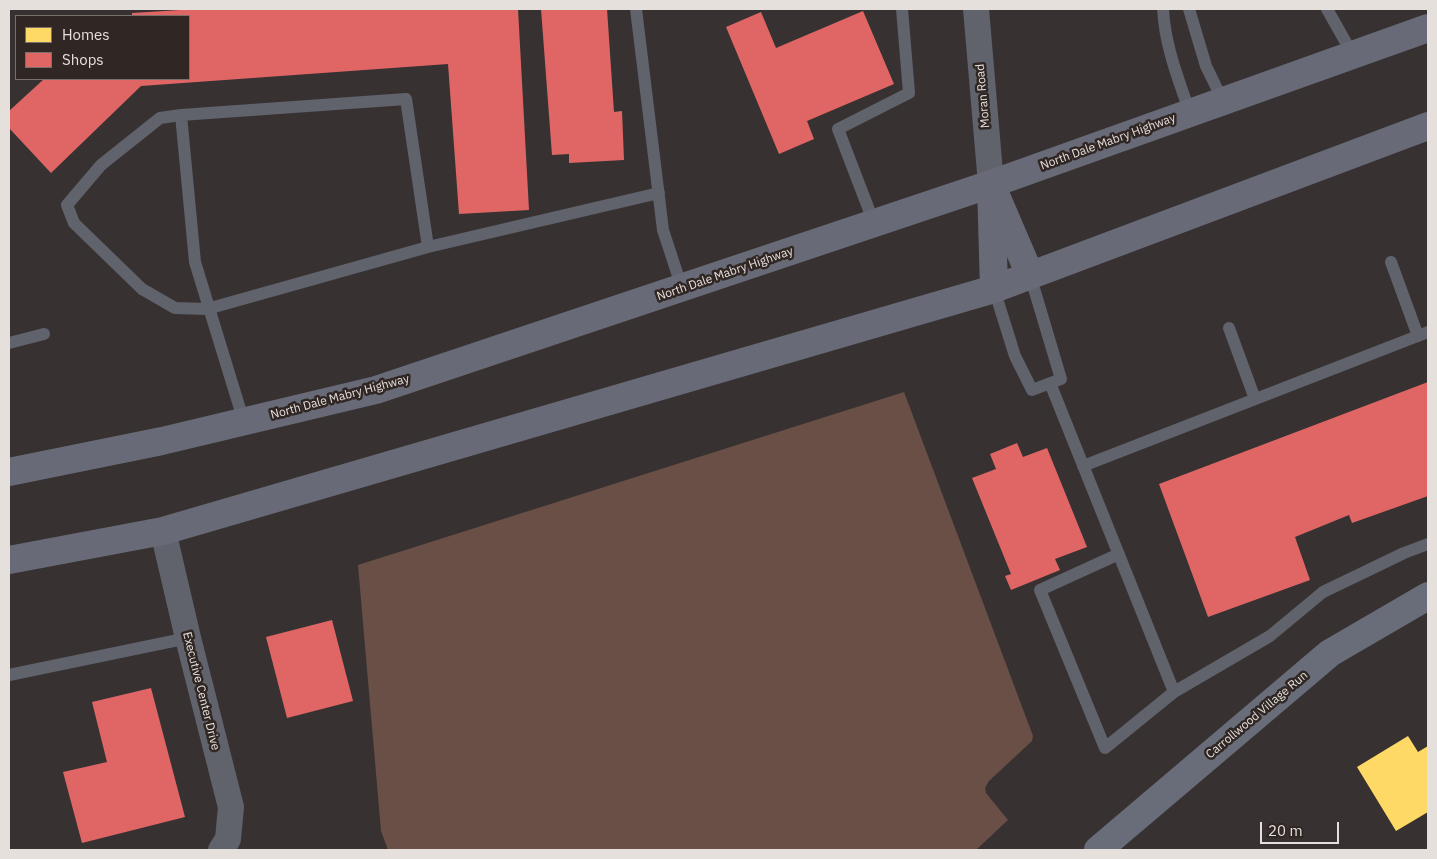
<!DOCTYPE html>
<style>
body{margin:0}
#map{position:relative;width:1437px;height:859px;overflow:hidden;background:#373231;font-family:"IBM Plex Sans",sans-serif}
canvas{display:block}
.frame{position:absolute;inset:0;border:10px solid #e6e0dd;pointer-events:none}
.legend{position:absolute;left:15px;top:15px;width:175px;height:65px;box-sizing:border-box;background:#302724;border:1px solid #79716e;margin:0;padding:6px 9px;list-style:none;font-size:15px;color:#e6e0dd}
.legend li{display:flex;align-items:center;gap:10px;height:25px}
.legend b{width:25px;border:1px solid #79716e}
.scale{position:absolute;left:1260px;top:822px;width:79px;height:22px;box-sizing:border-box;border:2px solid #e6e0dd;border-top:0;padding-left:6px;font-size:15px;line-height:18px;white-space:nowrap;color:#e6e0dd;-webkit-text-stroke:4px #302724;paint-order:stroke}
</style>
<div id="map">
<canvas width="1437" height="859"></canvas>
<div class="frame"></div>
<ul class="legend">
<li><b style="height:14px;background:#ffd966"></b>Homes</li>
<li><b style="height:14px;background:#e06666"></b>Shops</li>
</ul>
<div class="scale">20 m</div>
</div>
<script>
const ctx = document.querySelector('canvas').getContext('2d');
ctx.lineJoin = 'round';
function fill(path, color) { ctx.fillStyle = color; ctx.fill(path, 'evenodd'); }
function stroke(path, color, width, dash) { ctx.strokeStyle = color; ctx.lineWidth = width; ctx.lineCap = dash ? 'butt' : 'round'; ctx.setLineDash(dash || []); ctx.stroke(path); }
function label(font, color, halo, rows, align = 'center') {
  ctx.font = font + ' "IBM Plex Sans",sans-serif'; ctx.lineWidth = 5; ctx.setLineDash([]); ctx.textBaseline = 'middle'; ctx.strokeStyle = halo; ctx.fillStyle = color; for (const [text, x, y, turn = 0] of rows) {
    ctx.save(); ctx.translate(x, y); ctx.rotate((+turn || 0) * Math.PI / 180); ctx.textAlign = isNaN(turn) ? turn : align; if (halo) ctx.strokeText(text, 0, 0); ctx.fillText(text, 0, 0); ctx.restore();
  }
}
fill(new Path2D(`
 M 904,392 L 1033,736 L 1032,741 L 989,781 L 985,788 L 986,793 L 1008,820 L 976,850 L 388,850 L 381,831 L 358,565 Z`), '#694f45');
fill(new Path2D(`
 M 1408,736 L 1418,752 L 1428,746 L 1428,812 L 1396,831 L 1357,767 Z`), '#ffd966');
fill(new Path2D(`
 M 196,9 L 518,9 L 529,210 L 459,214 L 448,64 L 141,86 L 51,173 L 9,128 L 9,111 L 44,79 L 189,79 L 189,16 L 132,16 L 132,13 Z
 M 541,9 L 607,9 L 614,112 L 622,111 L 624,160 L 569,163 L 569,154 L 552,155 Z
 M 863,11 L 894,84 L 807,121 L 814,139 L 779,154 L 726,27 L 761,12 L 776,48 Z
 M 1428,382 L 1428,496 L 1352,523 L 1349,515 L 1295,537 L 1310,580 L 1208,617 L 1159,484 Z
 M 1017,443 L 1023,457 L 1047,448 L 1087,547 L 1055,559 L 1060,570 L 1011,590 L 1005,576 L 1011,574 L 972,478 L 996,469 L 990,454 Z
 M 332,620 L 353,701 L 287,718 L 266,637 Z
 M 151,688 L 185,817 L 82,843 L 63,772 L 107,762 L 92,702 Z`), '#e06666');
stroke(new Path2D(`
 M 636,9 L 663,230 L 682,288
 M 1163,9 C 1165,46 1178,78 1190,113
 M 1189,9 L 1206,66 L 1223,101
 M 1327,9 L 1353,55
 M 181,115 L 160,118 L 101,165 L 67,205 L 74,223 L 142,289 L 175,308 L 207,309 L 428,247 L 406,99 L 181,115 L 195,262 L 244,422
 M 874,223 L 838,129 L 909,93 L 902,9
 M 428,247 L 659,193
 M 1391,262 L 1418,336
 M 994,289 L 1015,356 L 1032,390 L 1061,379 L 1030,275
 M 1229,328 L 1255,399
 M 9,343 L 44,334
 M 1050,383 L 1174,692 L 1270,636 L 1323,592 L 1404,553 L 1428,544
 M 1083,466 L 1428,332
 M 1119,554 L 1040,590 L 1105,748 L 1174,692
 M 9,675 L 188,638`), '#60626c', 12);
stroke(new Path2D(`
 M 976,9 L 991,184
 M 163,531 L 188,638 L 231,807 L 228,839 L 221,850`), '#60626c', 26);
stroke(new Path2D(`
 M 1098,850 L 1330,653 L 1428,596`), '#696d7a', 28);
stroke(new Path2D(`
 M 991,184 L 994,289
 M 997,198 L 1030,275
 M 9,472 L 162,441 L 376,390 L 991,184 L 1428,28
 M 9,560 L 163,531 L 994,289 L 1428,126`), '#686b77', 28);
label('12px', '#e6e0dd', '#302724', [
 ["Moran Road",983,96,-95],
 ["North Dale Mabry Highway",1108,142,-20],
 ["North Dale Mabry Highway",725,274,-19],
 ["North Dale Mabry Highway",340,397,-15],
 ["Executive Center Drive",201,691,76],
 ["Carrollwood Village Run",1257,715,-40]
]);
</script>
